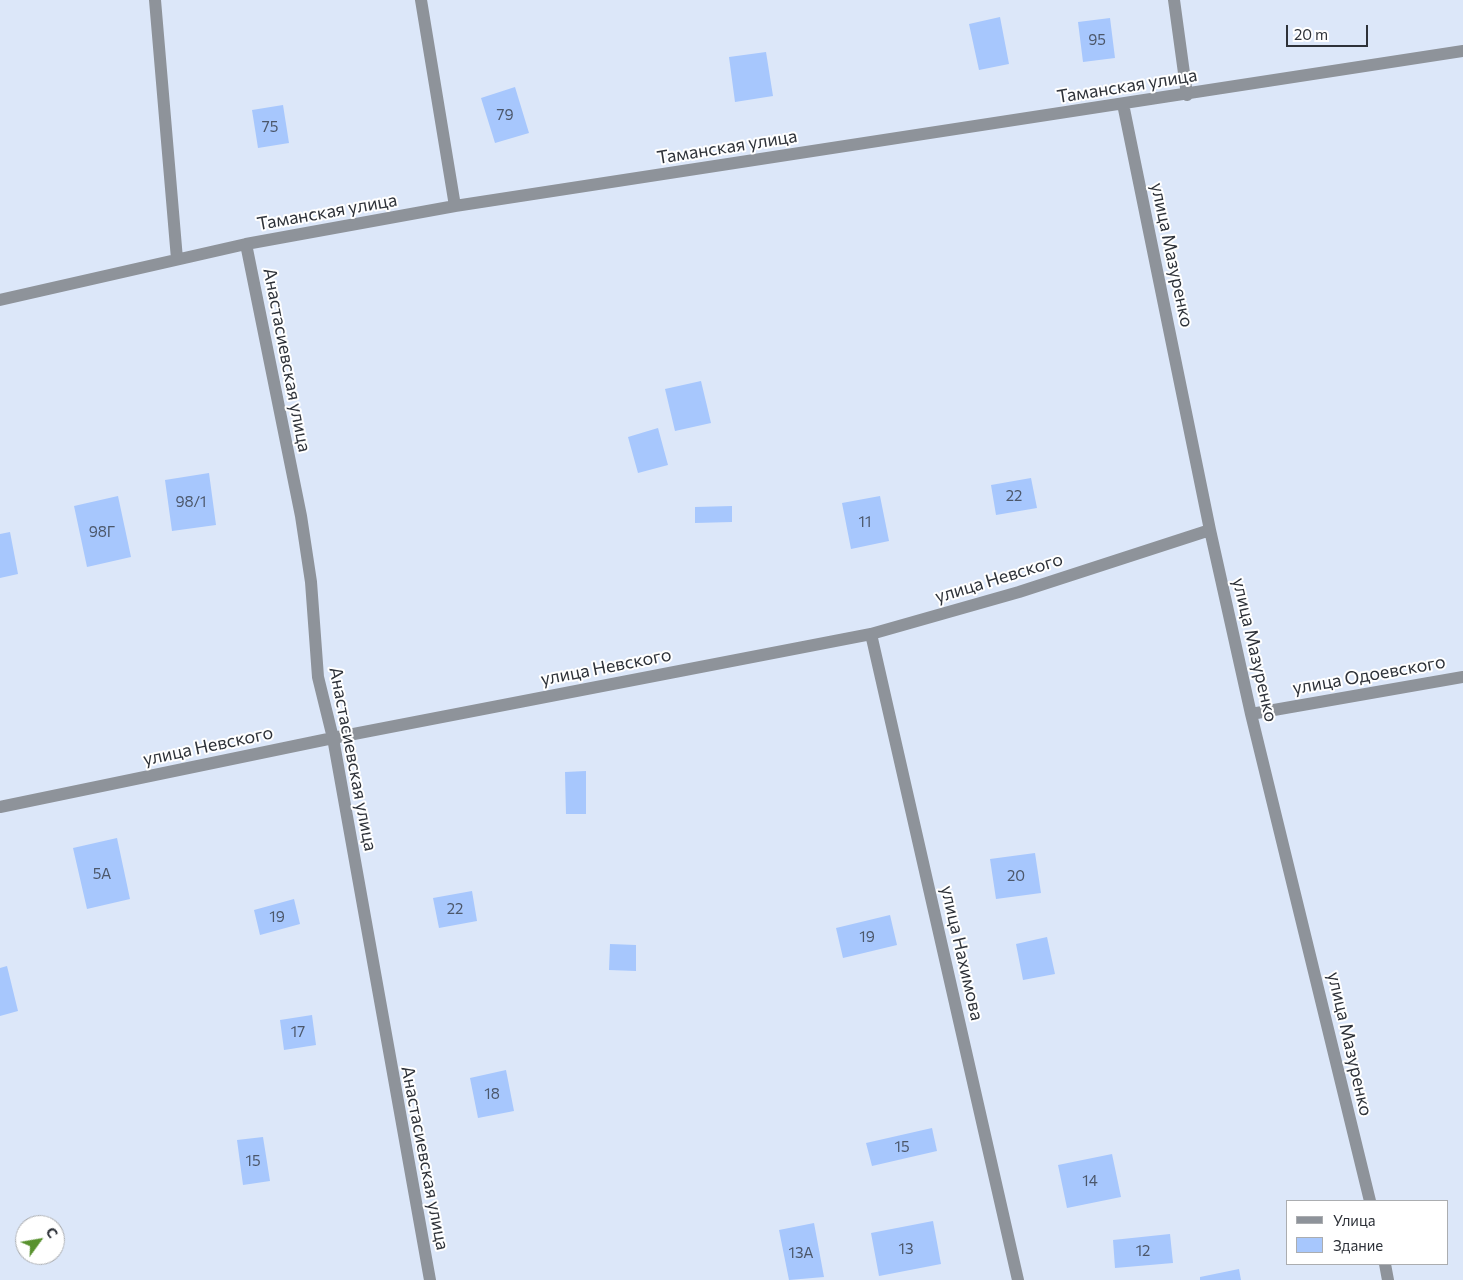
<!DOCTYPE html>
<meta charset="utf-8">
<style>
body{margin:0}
#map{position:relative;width:1463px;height:1280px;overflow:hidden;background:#dce7f9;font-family:Commissioner,sans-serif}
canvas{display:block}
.legend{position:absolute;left:1286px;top:1200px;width:162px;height:65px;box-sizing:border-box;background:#fff;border:1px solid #abadb0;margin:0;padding:6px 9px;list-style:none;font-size:15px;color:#2e3239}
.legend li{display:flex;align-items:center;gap:10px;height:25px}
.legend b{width:25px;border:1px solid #abadb0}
.north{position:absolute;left:15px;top:1215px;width:50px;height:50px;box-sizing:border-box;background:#fff;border:1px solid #abadb0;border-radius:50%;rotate:58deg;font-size:14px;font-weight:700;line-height:20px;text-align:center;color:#2e3239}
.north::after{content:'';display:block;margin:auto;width:18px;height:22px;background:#58912e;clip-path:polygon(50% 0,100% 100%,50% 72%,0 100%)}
.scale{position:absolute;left:1286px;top:25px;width:82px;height:22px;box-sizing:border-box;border:2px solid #2e3239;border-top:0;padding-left:6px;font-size:15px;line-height:18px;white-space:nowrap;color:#2e3239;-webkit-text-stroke:4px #fff;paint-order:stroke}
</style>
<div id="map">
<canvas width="1463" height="1280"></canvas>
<ul class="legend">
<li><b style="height:6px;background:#8e939a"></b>Улица</li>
<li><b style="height:14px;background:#a7c7fd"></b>Здание</li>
</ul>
<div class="north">С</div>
<div class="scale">20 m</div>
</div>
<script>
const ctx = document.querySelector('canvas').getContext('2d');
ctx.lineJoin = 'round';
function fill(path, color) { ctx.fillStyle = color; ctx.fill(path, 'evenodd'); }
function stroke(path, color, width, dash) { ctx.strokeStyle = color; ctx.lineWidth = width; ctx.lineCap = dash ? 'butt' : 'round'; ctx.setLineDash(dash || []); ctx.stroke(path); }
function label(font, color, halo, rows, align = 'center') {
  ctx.font = font + ' Commissioner,sans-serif'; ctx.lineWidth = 4; ctx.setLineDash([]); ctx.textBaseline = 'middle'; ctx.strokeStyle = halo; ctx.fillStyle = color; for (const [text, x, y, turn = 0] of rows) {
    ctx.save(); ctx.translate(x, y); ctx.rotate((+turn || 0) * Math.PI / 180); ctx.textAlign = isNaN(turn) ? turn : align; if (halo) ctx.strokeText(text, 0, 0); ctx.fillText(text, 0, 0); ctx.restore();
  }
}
fill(new Path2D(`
 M 1000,17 L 1009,64 L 979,70 L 969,24 Z
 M 1110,18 L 1115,58 L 1083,62 L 1078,22 Z
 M 766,52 L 773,96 L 735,102 L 729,57 Z
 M 515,87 L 529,133 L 495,143 L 481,98 Z
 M 283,105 L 289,143 L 258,148 L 252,110 Z
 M 701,381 L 711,423 L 675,431 L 665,389 Z
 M 658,428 L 668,465 L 638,473 L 628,437 Z
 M 209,473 L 216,525 L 172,531 L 165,480 Z
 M 1031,478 L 1037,508 L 996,515 L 991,485 Z
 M 118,496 L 131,557 L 87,567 L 74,506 Z
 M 880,496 L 889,541 L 851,549 L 842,503 Z
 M 732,506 L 732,522 L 695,523 L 695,507 Z
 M 10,532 L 18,574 L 0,578 L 0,534 Z
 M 586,771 L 586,814 L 566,814 L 565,772 Z
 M 117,838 L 130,899 L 87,909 L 73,848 Z
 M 1035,853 L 1041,893 L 996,899 L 990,859 Z
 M 472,891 L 477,921 L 439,928 L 433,898 Z
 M 294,899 L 300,924 L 260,935 L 254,910 Z
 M 890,915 L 897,945 L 843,958 L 836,928 Z
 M 1047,937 L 1055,974 L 1023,980 L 1016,944 Z
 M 610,944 L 636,945 L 636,971 L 609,970 Z
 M 7,966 L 18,1011 L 0,1016 L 0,968 Z
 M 312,1015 L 316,1045 L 284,1050 L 280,1020 Z
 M 506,1070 L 514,1111 L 478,1118 L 470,1078 Z
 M 932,1128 L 937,1151 L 872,1166 L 866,1143 Z
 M 263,1137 L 270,1181 L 243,1185 L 237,1140 Z
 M 1112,1154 L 1121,1197 L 1067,1208 L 1058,1165 Z
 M 933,1221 L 941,1264 L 879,1276 L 871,1233 Z
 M 814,1223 L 824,1277 L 789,1280 L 779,1230 Z
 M 1170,1234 L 1173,1263 L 1115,1268 L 1113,1240 Z
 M 1239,1269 L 1241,1280 L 1200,1280 L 1200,1277 Z`), '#a7c7fd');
stroke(new Path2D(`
 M 155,0 L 177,259
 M 421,0 L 455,206
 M 1174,0 L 1187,95
 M 1123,104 L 1210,530 L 1251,714 L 1370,1201
 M 246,244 L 301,516 L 311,582 L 318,677 L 333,738 L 430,1280
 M 0,300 L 246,244 L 455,206 L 1463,51
 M 871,634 L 1018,1280
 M 1251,714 L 1463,677
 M 0,807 L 333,738 L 871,634 L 1019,592 L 1210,530
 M 1385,1264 L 1388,1280`), '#8e939a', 12);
label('15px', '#4c576a', null, [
 ["95",1097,40],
 ["79",505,115],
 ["75",270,127],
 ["22",1014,496],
 ["98/1",191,502],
 ["11",865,522],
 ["98Г",102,532],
 ["5А",102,874],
 ["20",1016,876],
 ["22",455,909],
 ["19",277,917],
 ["19",867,937],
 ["17",298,1032],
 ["18",492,1094],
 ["15",902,1147],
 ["15",253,1161],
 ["14",1090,1181],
 ["13",906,1249],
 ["12",1143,1251],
 ["13А",801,1253]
]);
label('18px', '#2e3239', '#fff', [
 ["Таманская улица",1127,86,-9],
 ["Таманская улица",727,147,-9],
 ["Таманская улица",327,212,-10],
 ["улица Мазуренко",1172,255,78],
 ["Анастасиевская улица",287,360,79],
 ["улица Невского",999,578,-17],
 ["улица Мазуренко",1255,650,77],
 ["улица Невского",606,667,-11],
 ["улица Одоевского",1369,675,-10],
 ["улица Невского",208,746,-12],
 ["Анастасиевская улица",353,759,79],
 ["улица Нахимова",962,953,77],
 ["улица Мазуренко",1350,1044,77],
 ["Анастасиевская улица",425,1158,79]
]);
</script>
